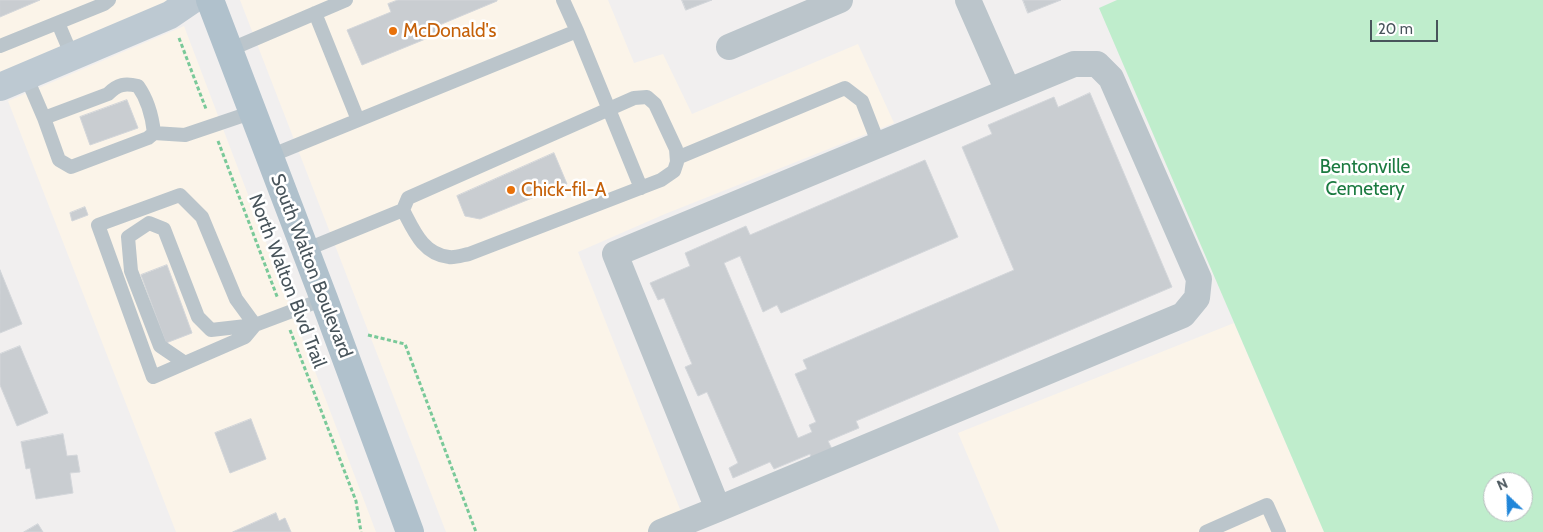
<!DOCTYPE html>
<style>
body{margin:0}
#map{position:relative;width:1543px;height:532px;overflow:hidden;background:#f1efef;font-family:Cabin,sans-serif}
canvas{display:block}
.north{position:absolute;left:1483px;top:472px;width:50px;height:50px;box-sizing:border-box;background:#fff;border:1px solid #b6bbbd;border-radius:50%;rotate:336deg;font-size:14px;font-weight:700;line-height:20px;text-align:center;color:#48545b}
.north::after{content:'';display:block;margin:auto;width:18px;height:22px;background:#2186d9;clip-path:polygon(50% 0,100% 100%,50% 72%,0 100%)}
.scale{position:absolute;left:1370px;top:20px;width:68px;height:22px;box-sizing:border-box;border:2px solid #48545b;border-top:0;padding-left:6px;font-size:15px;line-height:18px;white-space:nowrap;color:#48545b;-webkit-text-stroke:4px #fff;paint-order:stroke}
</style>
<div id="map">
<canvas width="1543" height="532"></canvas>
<div class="north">N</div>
<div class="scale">20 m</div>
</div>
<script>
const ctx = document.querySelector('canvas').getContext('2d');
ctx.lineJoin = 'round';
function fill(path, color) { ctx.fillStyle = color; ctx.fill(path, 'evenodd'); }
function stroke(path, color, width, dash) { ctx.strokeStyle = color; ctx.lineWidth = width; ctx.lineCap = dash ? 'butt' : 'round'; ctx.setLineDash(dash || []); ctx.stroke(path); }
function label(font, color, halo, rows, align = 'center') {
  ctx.font = font + ' Cabin,sans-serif'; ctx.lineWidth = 5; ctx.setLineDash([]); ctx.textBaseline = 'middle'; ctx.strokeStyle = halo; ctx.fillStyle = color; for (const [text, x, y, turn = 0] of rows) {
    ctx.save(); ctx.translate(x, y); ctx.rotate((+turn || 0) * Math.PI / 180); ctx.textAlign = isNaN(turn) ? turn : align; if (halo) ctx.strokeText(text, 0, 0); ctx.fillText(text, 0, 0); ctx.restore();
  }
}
fill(new Path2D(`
 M 0,0 L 178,0 L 0,77 Z
 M 240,0 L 608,0 L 634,63 L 663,54 L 692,114 L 858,44 L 894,123 L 665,214 L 578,252 L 689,532 L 446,532 Z
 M 184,26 L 376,532 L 176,532 L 8,101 Z
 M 1234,323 L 1324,532 L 1000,532 L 958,433 Z`), '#fbf4e9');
fill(new Path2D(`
 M 1117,0 L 1543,0 L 1543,532 L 1324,532 L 1099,8 ZM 1493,482 L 1523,482 L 1523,512 L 1493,512 Z`), '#bfedcc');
const building = new Path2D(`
 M 0,0 L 40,0 L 0,17 Z
 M 398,0 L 497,0 L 497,1 L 437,26 L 440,33 L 362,65 L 347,30 L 391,12 L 388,4 Z
 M 682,0 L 712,0 L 686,10 Z
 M 1023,0 L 1061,0 L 1028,13 Z
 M 1090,93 L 1172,287 L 856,421 L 859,428 L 828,441 L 832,449 L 811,458 L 810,454 L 774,469 L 770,462 L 733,478 L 729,468 L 738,463 L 707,392 L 698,396 L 685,367 L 692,364 L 664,298 L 658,300 L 650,283 L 690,266 L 685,253 L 746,226 L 750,235 L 925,160 L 958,237 L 781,313 L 777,305 L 763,312 L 740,256 L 724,263 L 798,438 L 812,432 L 809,425 L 816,422 L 795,374 L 807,369 L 803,360 L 1014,270 L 962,147 L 992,134 L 988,125 L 1054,97 L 1058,107 Z
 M 127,100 L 138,128 L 90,145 L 80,117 Z
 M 554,153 L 567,184 L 480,219 L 465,216 L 457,196 Z
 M 85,207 L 88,215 L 72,221 L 70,213 Z
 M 167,265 L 192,333 L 166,343 L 141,275 Z
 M 0,270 L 22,324 L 0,333 Z
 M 20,346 L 48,413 L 17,426 L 0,385 L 0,354 Z
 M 251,419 L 266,459 L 230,473 L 215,433 Z
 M 63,434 L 67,456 L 77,455 L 80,472 L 70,473 L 73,493 L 36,499 L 30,468 L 26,469 L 21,442 Z
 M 276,513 L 279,521 L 285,518 L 291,532 L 233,532 Z
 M 38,524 L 43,532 L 24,532 Z`);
fill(building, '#c9cdd1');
stroke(building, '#d3d6da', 1);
stroke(new Path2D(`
 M 179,38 L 206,109
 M 218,141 L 278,299
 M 290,330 L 356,501 L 361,532
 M 368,335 L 405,344 L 476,532`), '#79c999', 3, [4, 2.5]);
stroke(new Path2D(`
 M 315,13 L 358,120
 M 58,23 L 72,56
 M 577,31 L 641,188
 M 0,46 L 104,4 L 109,0
 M 229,50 L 346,0
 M 26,76 L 44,118 L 59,160 L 71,167 L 148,138 L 154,133 C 152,115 148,100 138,86 C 125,83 118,84 108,94 L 44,118
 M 647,97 L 655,104 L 676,149 L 677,162 L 674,171 L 661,180 L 469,254 C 463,255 455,258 449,257 C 423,254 414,231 403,210 L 408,198 L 634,98 Z
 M 154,133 L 185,135 L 253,112
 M 270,156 L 577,31 L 563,0
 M 677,158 L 845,88 L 862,101 L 879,145
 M 305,250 L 403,210
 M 255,325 L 245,337 L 153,377 L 98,225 L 180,195 L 202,217 L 236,299 L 255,325 L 324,299
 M 185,363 L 160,346 L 131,271 L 128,237 L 149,223 L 164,229 L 198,317 L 211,330 L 255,325
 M 1206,532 L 1267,505 L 1279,532`), '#bbc5cb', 14);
stroke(new Path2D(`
 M 968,0 L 1008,91
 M 729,47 L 840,0
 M 661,532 L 718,509 L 1183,315 L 1197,298 L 1199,279 L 1111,78 L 1097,64 L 1074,64 L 615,254 L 718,509`), '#bbc5cb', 26);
stroke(new Path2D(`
 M 0,87 L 170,15 L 192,0`), '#bdc9d2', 28);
stroke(new Path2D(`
 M 210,0 L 324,299 L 410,532`), '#b0c1cc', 28);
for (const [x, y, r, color] of [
 [393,31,5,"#e8710a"],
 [511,190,5,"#e8710a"]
]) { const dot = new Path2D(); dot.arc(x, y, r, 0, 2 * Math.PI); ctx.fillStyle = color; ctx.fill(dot); stroke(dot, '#fff', 2); }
label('19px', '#c56008', '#fff', [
 ["McDonald's",403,31],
 ["Chick-fil-A",521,190]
], 'left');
label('19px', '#1b7a40', '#fff', [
 ["Bentonville",1365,167],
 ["Cemetery",1365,189]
]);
label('19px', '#48545b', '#fff', [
 ["South Walton Boulevard",311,266,69],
 ["North Walton Blvd Trail",287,281,69]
]);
</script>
